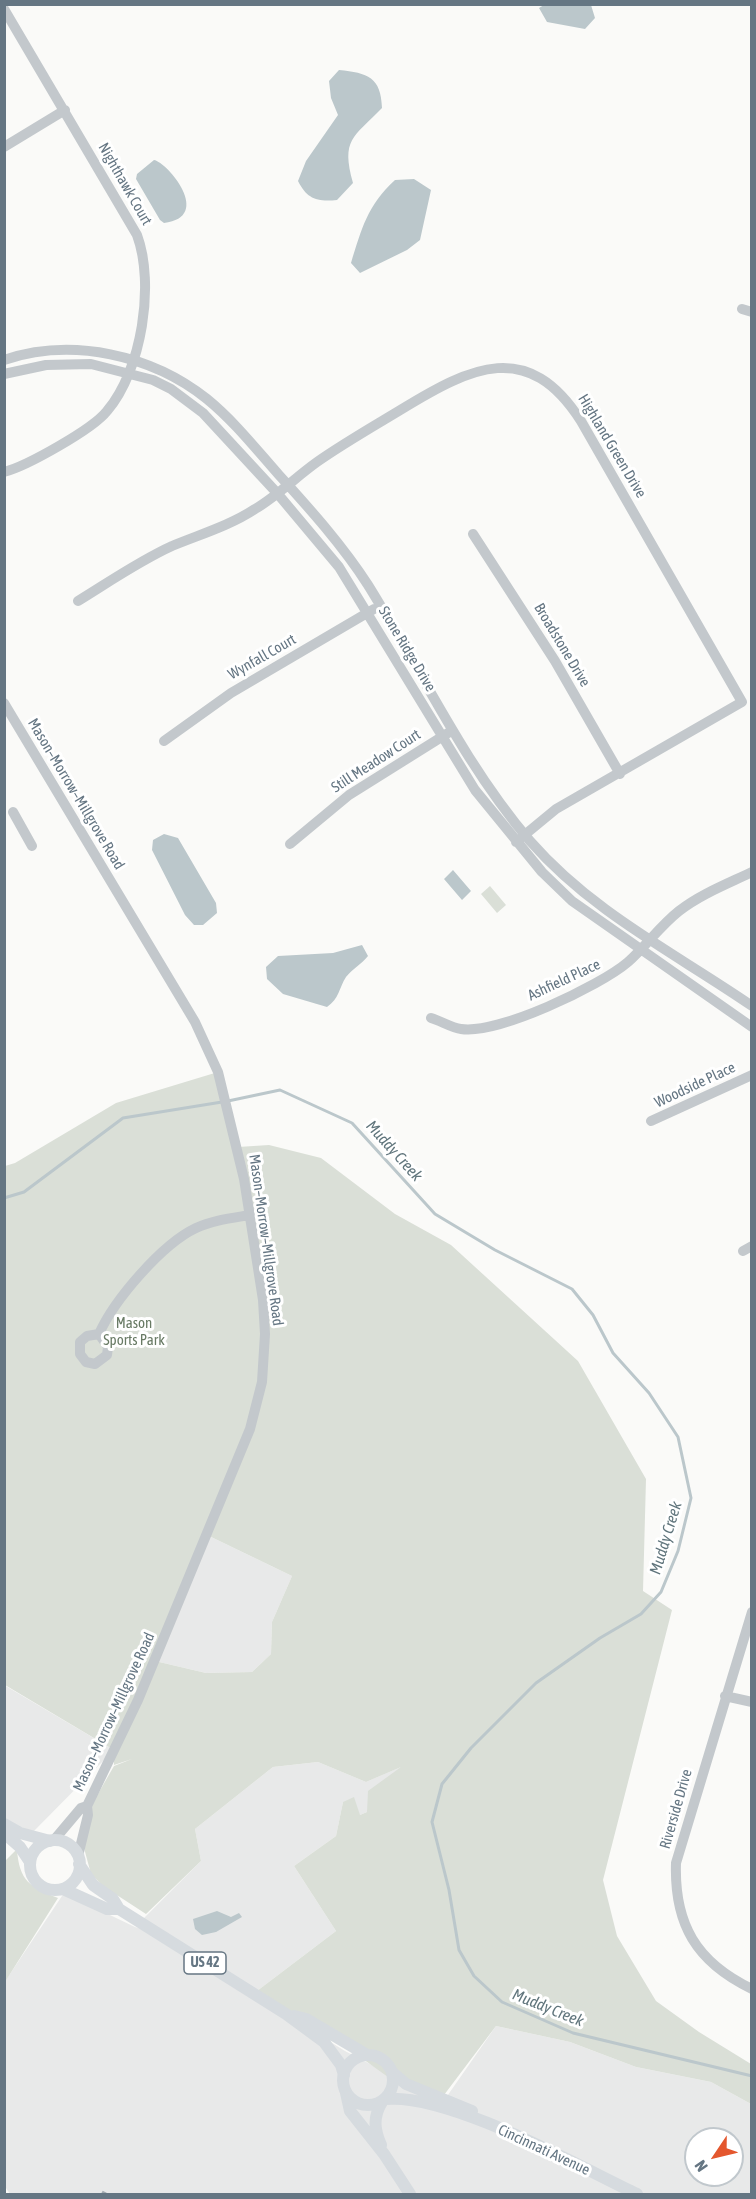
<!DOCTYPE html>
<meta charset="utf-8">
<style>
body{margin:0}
#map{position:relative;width:756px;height:2199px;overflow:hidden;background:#fafaf8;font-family:"Asap Condensed",sans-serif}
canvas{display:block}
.frame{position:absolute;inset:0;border:6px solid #657683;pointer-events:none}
.north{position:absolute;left:684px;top:2127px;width:60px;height:60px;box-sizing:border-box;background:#fff;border:2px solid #c1c8cd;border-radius:50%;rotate:235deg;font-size:16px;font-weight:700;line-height:24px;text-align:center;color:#657683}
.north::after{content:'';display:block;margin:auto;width:21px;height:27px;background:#e4572e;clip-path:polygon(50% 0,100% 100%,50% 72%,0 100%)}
</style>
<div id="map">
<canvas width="756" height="2199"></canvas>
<div class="frame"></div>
<div class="north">N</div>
</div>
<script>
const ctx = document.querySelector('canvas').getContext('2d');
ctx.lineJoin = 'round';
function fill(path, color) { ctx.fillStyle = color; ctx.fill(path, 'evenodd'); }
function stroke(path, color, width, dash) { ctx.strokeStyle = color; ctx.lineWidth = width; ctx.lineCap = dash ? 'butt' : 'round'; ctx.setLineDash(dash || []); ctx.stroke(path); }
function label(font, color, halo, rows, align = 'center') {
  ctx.font = font + ' "Asap Condensed",sans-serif'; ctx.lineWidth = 6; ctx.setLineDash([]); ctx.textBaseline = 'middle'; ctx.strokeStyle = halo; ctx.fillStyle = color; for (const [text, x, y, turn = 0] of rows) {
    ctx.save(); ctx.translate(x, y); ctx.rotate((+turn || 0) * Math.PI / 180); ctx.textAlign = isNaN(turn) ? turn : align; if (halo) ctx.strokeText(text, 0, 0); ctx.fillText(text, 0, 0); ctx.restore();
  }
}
fill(new Path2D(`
 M 207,1535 L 292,1576 L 272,1622 L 271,1654 L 252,1672 L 206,1673 L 155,1661 Z
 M 4,1685 L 114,1750 L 33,1832 L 5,1821 Z
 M 318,1762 L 366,1782 L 405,1765 L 367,1812 L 360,1815 L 343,1802 L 336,1836 L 294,1866 L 336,1931 L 253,1994 L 345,2051 L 443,2102 L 496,2026 L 570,2042 L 636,2067 L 711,2082 L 751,2104 L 751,2194 L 10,2194 L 4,2185 L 4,1983 L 64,1893 L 135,1927 L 160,1934 L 140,1922 L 201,1861 L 195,1829 L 273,1767 ZM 696,2139 L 732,2139 L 732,2175 L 696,2175 Z`), '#e8e9e9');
fill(new Path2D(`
 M 490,886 L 506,905 L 497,913 L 481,894 Z
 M 218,1072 L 238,1147 L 269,1145 L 321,1158 L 395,1214 L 451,1245 L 578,1361 L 646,1479 L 643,1591 L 672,1610 L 603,1880 L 617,1936 L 656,2001 L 699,2032 L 751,2064 L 751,2104 L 711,2082 L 636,2067 L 570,2042 L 496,2026 L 441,2099 L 388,2077 L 349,2049 L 253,1994 L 336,1931 L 294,1866 L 336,1836 L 343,1802 L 354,1797 L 360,1815 L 367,1812 L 368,1791 L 401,1767 L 366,1782 L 318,1762 L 273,1767 L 195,1829 L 201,1861 L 146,1914 L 103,1886 L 91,1874 L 84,1848 L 91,1806 L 114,1766 L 132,1759 L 114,1765 L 114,1750 L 5,1685 L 5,1166 L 15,1163 L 116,1103 ZM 207,1535 L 292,1576 L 272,1622 L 271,1654 L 252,1672 L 206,1673 L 155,1661 Z
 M 17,1849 C 19,1881 30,1887 58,1898 L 5,1982 L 5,1861 Z`), '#dadfd7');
fill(new Path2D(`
 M 544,5 L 591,5 L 595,18 L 585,29 L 547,22 L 539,8 Z
 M 339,70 C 368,73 381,77 382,108 C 353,138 341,139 353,183 L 337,200 C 317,202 307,199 298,181 L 306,161 L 338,115 L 331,98 L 329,81 Z
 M 154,160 C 167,162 214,217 164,223 L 160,220 L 136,179 L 137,174 Z
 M 414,179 L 431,190 L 420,240 L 407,250 L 360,273 L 351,263 C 362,228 367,206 395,180 Z
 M 164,834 L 178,838 L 216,903 L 217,913 L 203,925 L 194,925 L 185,915 L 152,850 L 153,840 Z
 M 453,870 L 471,891 L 462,900 L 444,879 Z
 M 362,945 L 368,956 C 362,964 352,969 346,977 C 339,988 339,999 327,1007 L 283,994 L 267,979 L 266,967 L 278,956 L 333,953 Z
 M 217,1911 L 231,1917 L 239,1913 L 242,1917 L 216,1932 L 202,1935 L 195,1929 L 193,1919 Z`), '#bbc7cb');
stroke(new Path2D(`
 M 228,1101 L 280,1090 L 352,1123 L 435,1214 L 495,1250 L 572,1289 L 593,1315 L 613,1353 L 649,1393 L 678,1437 L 691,1498 L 678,1551 L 661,1592 L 641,1614 L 600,1638 L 536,1683 L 471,1748 L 442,1784 L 432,1822 L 449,1890 L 459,1950 L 474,1976 L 502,2002 L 573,2033 L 752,2076
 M 4,1198 L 24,1192 L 123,1118 L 222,1102`), '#bbc7cb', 3);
stroke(new Path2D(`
 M 4,9 L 137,235 C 155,284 142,370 107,411 C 93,429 27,466 4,472
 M 4,147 L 65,110
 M 742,309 L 752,312
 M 4,360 C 72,337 152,355 207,399 C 234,421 256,449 279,475 C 310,509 343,546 368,585 C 421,670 464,764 530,841 C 593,913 675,953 752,1006
 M 4,374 L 46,365 L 91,364 L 153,380 L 171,389 L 203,413 L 277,493 L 339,567 L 475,790 L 542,872 L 572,901 L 752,1027
 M 473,534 L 555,661 L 620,774
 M 78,601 C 109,582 139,561 172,546 C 201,534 229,526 255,509 C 277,496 296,477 317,462 C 344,443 374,426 402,409 C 471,367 528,338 581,421 L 742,702 L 556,809 L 516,842
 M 4,703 L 195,1022 L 218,1072 L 244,1179 L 263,1300 L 265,1334 L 262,1382 L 250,1429 L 138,1700 L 87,1806 L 88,1815 L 78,1856
 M 164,741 L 231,693 L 374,609
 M 13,812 L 32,846
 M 290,844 L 349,795 L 448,733
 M 431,1018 C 441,1021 452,1028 461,1029 C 497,1035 600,986 628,962 C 646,946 660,926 679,911 C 701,894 727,884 752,872
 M 651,1121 L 752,1075
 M 743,1251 L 752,1246
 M 99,1334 L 108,1347 L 107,1355 L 95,1364 L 86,1362 L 80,1354 L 80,1342 L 87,1336 L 99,1334 C 114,1300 162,1244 196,1228 C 213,1220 232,1218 250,1215
 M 752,1612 L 676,1863 C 674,1924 696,1962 752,1989
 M 725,1696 L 752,1702
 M 54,1840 L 81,1808 L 87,1806`), '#c3c8cc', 10);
stroke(new Path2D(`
 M 4,1824 L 20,1833 L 50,1841
 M 4,1833 L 20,1847 L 30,1862
 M30 1865a25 25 0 1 1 50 0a25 25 0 1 1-50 0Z
 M 79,1864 L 93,1885 L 113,1899 L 119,1909 L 286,2014 L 324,2042 L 341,2065 L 344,2075
 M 63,1889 L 107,1909 L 119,1909
 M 294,2016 L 306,2019 L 367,2055
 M343 2080a25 25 0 1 1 50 0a25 25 0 1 1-50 0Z
 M 392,2072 L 406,2084 L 472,2111
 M 346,2093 L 350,2111 L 384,2154 L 410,2194
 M 385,2099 C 449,2093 576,2165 637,2194
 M 381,2145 C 374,2129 373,2117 382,2102`), '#d6dbdf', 12);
stroke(new Path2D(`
 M 102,2192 L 106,2194`), '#a2aab0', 3, [9, 4.5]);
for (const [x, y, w] of [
 [205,1963,42]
]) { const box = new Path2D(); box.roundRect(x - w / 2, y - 11, w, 22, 4.5); ctx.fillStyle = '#fff'; ctx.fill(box); stroke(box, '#657683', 1.5); }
label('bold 14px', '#657683', null, [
 ["US 42",205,1963]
]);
label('15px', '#657683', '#fff', [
 ["Nighthawk Court",125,184,60],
 ["Highland Green Drive",612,446,59],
 ["Broadstone Drive",562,645,59],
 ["Stone Ridge Drive",407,649,59],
 ["Wynfall Court",262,657,-30],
 ["Still Meadow Court",376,761,-33],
 ["Mason–Morrow–Millgrove Road",76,794,59],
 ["Ashfield Place",564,980,-25],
 ["Woodside Place",695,1085,-25],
 ["Mason–Morrow–Millgrove Road",266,1240,82],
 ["Mason–Morrow–Millgrove Road",114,1712,-65],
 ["Riverside Drive",676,1809,-74],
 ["Cincinnati Avenue",544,2150,25]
]);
label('15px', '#687a64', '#fff', [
 ["Mason",134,1323],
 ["Sports Park",134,1340]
]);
label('italic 16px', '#60757c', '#fff', [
 ["Muddy Creek",394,1151,48],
 ["Muddy Creek",666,1538,-73],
 ["Muddy Creek",548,2008,22]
]);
</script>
